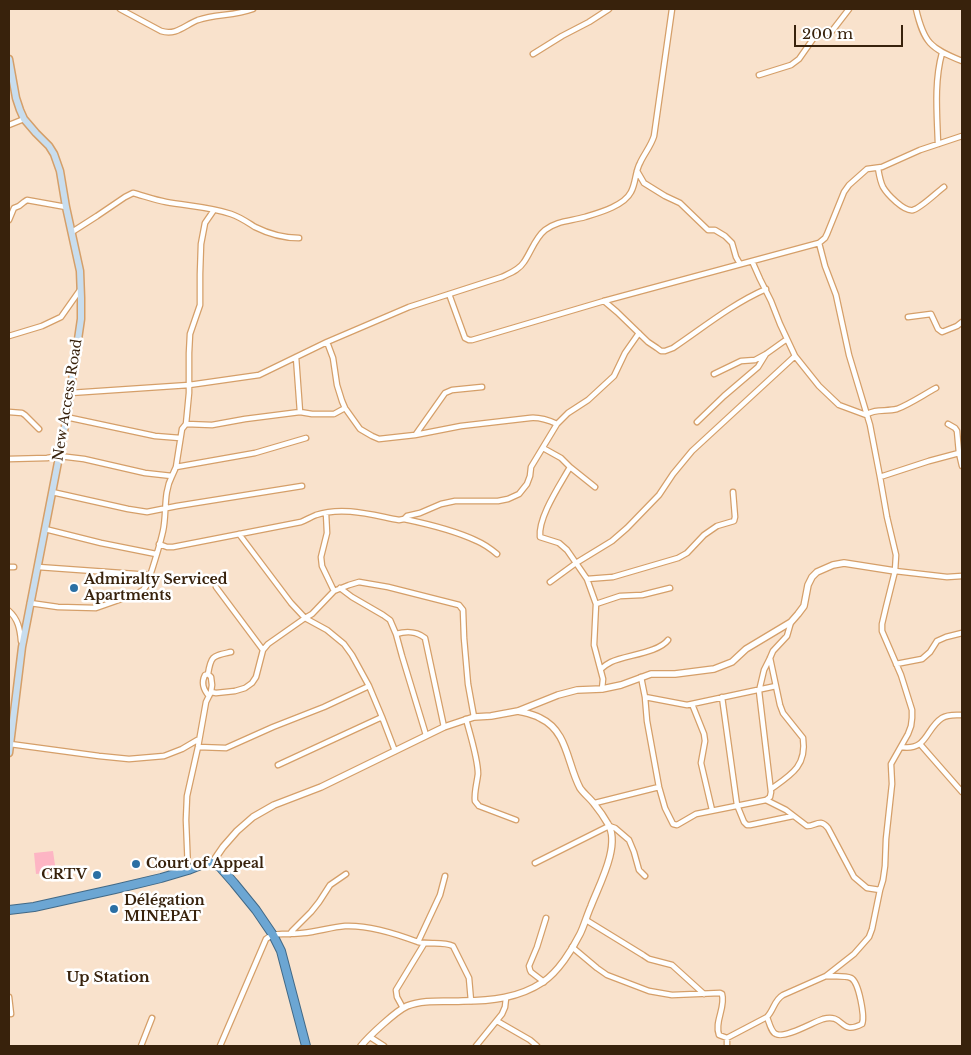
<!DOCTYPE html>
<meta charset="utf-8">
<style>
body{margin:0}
#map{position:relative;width:971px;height:1055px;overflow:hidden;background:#f9e2cc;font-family:"Libre Baskerville",serif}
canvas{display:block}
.frame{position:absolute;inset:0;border:10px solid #38220c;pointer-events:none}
.scale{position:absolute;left:794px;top:25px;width:109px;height:22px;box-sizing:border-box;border:2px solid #38220c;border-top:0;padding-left:6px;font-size:15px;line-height:18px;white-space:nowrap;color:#38220c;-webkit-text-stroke:4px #fff;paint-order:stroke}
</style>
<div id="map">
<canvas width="971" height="1055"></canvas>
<div class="frame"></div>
<div class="scale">200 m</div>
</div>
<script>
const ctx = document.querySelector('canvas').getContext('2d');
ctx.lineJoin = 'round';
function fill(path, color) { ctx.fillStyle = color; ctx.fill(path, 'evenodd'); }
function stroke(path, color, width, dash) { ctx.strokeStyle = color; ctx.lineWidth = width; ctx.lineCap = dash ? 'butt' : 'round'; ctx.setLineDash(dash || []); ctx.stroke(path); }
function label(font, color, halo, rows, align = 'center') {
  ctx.font = font + ' "Libre Baskerville",serif'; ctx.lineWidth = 5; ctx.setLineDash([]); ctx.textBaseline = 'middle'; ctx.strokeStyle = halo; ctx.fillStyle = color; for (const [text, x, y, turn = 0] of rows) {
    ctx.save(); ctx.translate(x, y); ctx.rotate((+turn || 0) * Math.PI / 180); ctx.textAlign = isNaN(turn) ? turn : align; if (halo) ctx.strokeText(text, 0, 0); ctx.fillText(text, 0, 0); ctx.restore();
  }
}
fill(new Path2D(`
 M 53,851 L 56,872 L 36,874 L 34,853 Z`), '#fdb5c4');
const minor = new Path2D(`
 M 120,9 L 161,31 C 176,36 185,25 198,20 C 216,14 234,16 253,9
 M 916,9 C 924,43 930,48 962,61
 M 533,54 L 562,36 L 589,22 L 609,9
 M 759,75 L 791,65 L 799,59 L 813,39 L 816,36 L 832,31 L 849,9
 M 9,125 L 24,119
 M 938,144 C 937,114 934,82 942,53
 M 878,168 C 879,174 880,181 883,187 C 887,194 904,212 913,210 C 921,208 937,192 944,187
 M 637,171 L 644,183 L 665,196 L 680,203 L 708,230 L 715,230 L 725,236 L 732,243 L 736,257 L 740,264
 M 9,220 L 14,208 L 19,206 L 24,202 L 27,200 L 66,207
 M 72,232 L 97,216 L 125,197 L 133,193 C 144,196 155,200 166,202 C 188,206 210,207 231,214 C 240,217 247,222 255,227 C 269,234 283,238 299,238
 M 752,261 L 760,279 L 771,301 L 780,324 L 795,356 L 819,386 L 839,405 L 866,415 C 875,408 886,412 897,409 C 910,404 923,395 936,388
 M 449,294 L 465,338 L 469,340 L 472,340 L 604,301 L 819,243 L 825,238 L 827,234 L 844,192 L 849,185 L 867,169 L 882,167 L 920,150 L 962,136
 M 604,301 L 617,312 L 648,342 L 657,348 L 661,351 L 665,351 L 673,348 C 704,327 732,304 766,289
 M 908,317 L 931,314 L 938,329 L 942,332 L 957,326 L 962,322
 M 9,336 L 42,326 L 61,317 L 80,290
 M 327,342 L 333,358 L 337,385 L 342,401 L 345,408 L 360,429 L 372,436 L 379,439 L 415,435 L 461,426 L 530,418 C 540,417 548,420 557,424
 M 296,357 L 300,412
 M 714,374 L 741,361 L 755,360 L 766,354 L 787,339
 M 70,393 L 189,385 L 259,375 L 327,342 L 409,307 L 502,277 C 510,273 519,270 524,262 C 531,252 535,238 545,230 C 556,221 571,221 585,217 C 598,213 624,206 631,192 C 636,183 635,172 640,163 C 644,154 651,146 654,136 L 672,9
 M 9,412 L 22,413 L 25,415 L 39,429
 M 66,417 L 155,436 L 180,438
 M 697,422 L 724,396 L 758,367 L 766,354
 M 186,424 L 189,393 L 189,353 L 190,334 L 200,305 L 200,274 L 201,244 L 205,223 L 214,210
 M 948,424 L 955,428 L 957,431 L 959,453 L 962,466
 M 416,434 L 445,393 L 452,390 L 482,387
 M 543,448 L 561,458 L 570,467 C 560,485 538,517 540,537 L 559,543 L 567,550 L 576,563 L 550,582
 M 9,459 L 47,458 L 59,456 L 84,459 L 145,473 L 172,476 C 163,493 167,513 163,531 C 159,549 153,567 147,585 L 143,590 L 136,594 L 96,608 L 58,607 L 30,603
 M 176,467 L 255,453 L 306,438
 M 570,467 L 595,487
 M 172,476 L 176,467 L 182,429 L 186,424 L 212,425 L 245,419 L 300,412 L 312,414 L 334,414 L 345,408
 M 880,477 L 929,461 L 959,453
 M 52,492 L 128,509 L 147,512 L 177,506 L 302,486
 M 326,513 L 327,533 L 321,557 L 322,566 L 334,591
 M 404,519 C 428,524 454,530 477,541 C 484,544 491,549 497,554
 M 45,529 L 101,543 L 156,554
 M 239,534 L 291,603 L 305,618 L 327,630 L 344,644 L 352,655 L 369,686 L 382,717 L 395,751
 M 159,544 L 167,547 L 173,547 L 301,522 C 306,520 311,517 316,515 C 343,506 372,515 399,520 L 404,519 L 407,516 L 420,513 L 441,504 L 455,501 L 498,501 L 508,499 L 519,494 L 527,484 L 530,476 L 531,467 L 557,424 L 568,413 L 588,400 L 614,376 L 625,353 L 639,333
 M 9,567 L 14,567
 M 38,567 L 150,575
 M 895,571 L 947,577 L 962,576
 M 587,579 L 613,577 L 678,558 L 687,553 L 704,535 L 717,526 L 734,521 L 735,517 L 733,492
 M 216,587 L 263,650
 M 340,588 L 352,597 L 383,615 L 390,620 L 396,634 L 402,656 L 426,735
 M 596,604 L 620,596 L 642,595 L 670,588
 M 9,611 C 18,619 20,629 21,641
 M 396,634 C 407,631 416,631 425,638 L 444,727
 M 770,658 L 780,705 L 783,713 L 803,738 C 807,766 791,775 771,789
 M 896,664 L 922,659 L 930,652 L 937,641 L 946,637 L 962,633
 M 601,669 C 604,666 607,664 611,662 C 626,655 658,653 668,640
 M 208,674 C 211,655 213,656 231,652
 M 641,677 L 645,697 L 647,721 L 659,787 L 665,808 L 673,824 L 677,825 L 696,814 L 766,800 L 770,797 L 771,792 L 759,691 L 764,670 L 770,658 L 773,651 L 787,636 L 791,622
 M 602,689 L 603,679 L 594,645 L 596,604 L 587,579 L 576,563 L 612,541 L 627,528 L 659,495 L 673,474 L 692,451 L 795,356
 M 211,692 L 216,693 L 235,691 L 245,688 L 252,683 L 256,677 L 263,650 L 268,644 L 305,618 L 312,614 L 334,591 L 349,585 L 359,582 L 388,587 L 459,605 L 463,610 L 464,638 L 468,684 L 474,717
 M 645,697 L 687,705 L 776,686
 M 722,697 L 737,805 L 744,822 L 747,825 L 750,825 L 793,816
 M 692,704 L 704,734 L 705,741 L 701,763 L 712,810
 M 466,719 C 470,734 478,759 478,774 C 477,783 474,792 475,801 L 479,806 L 516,820
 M 920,744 L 962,792
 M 9,745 L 10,744 L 99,756 L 129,759 L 164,756 L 182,749 L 199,739
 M 198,747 L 226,748 L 273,727 L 324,707 L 369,686
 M 901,747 C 928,751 925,729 942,718 C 948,714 955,715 962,715
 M 278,765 L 382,717
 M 766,800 L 786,810 L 807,826 C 816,826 820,818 828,828 L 854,877 L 867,888 L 880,890
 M 595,803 L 659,787
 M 535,863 L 609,826 L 615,828 L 629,840 L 634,852 L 639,870 L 645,876
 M 188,870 L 186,820 L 187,796 L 198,747 L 206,702 L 211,692 L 212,685 L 211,677 L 208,674 L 205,675 C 201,683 203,689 209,696
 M 586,920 L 643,955 L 649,959 L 672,965 L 704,994
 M 290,934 L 292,931 L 311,912 L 319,902 L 330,885 L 346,874
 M 418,942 C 429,945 443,941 453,946 L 469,978 L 471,1001
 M 572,947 L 597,968 L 607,975 L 649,991 L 672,995 L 720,993 L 722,994 C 726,1007 714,1022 719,1035 L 727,1038 L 767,1017 C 774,1010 774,1000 783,995 L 826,976 L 854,954 L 869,937 L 872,929 L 880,890 L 883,880 L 885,866 L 886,839 L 892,784 L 891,764 L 908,734 L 911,726 L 912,718 L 912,710 L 901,675 L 882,631 L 882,624 L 886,607 L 895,571 L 896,555 L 887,517 L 880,477 L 870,425 L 849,355 L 836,295 L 825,266 L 819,243
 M 544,982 L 531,972 L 530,970 L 529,966 L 537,947 L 546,918
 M 9,997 L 11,1014
 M 403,1008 L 397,997 L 396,990 L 424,944
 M 767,1017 C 769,1022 771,1032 776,1034 C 785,1039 813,1022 823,1019 C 845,1013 839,1036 862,1024 C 865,1017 859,982 851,978 C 844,975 833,977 826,976
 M 497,1021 L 530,1040 L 537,1046
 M 370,1037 L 384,1046
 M 727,1038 L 727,1046
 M 141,1046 L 152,1018
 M 220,1046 L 266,939 C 276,931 290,935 303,933 C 317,932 331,927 345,926 C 367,925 397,934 418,942 L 440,895 L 445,876
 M 476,1046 L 502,1014 L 505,1007 L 506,998`);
const tertiary = new Path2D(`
 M 212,863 L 223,847 L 237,831 L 253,817 L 274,805 L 321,787 L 444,727 L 474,717 L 491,716 L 518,711 L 558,695 L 577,690 L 602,689 L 621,685 L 651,674 L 675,674 L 714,669 L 732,662 L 746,649 L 791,622 L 798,614 L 804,606 L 808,585 L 812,577 L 817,572 L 833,565 L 844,563 L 895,571
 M 361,1046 C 369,1036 396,1011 407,1006 C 424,999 445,1002 463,1001 C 491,1001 519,998 543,982 C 558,972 572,950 580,934 C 584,926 587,915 591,906 C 599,885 621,845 608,824 C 604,817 600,811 595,805 C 591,799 584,794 580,788 C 567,764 568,731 540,718 C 533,714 526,713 518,711`);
const secondary = new Path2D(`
 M 9,59 L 16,98 L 20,110 L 24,119 L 36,133 L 49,146 L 54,154 L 60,171 L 66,207 L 80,271 L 81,298 L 81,319 L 66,421 L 22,647 L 9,753`);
const trunk = new Path2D(`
 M 9,910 L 34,907 L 115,889 L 161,878 L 188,870 L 203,864 L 212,863 L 220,867 L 234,883 L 256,910 L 273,935 L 281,951 L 306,1046`);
stroke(minor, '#d59f69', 7);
stroke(tertiary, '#d59f69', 8);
stroke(secondary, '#d59f69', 9);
stroke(trunk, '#426986', 10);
stroke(minor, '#fff', 4.5);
stroke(tertiary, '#fff', 5.5);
stroke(secondary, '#c8ddee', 6);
stroke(trunk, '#6ca6d3', 8);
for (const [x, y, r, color] of [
 [74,588,5,"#2a6fa4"],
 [136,864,5,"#2a6fa4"],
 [97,875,5,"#2a6fa4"],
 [114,909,5,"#2a6fa4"]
]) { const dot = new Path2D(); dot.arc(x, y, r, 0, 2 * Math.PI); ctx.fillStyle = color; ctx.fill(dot); stroke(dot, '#fff', 2); }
label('14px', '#38220c', '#fff', [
 ["New Access Road",68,400,-81]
]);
label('bold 14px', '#38220c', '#fff', [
 ["Admiralty Serviced",84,580],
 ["Apartments",84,596],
 ["Court of Appeal",146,864],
 ["CRTV",87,875,"right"],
 ["Délégation",124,901],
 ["MINEPAT",124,917]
], 'left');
label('bold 15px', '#38220c', '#fff', [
 ["Up Station",108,978]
]);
</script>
